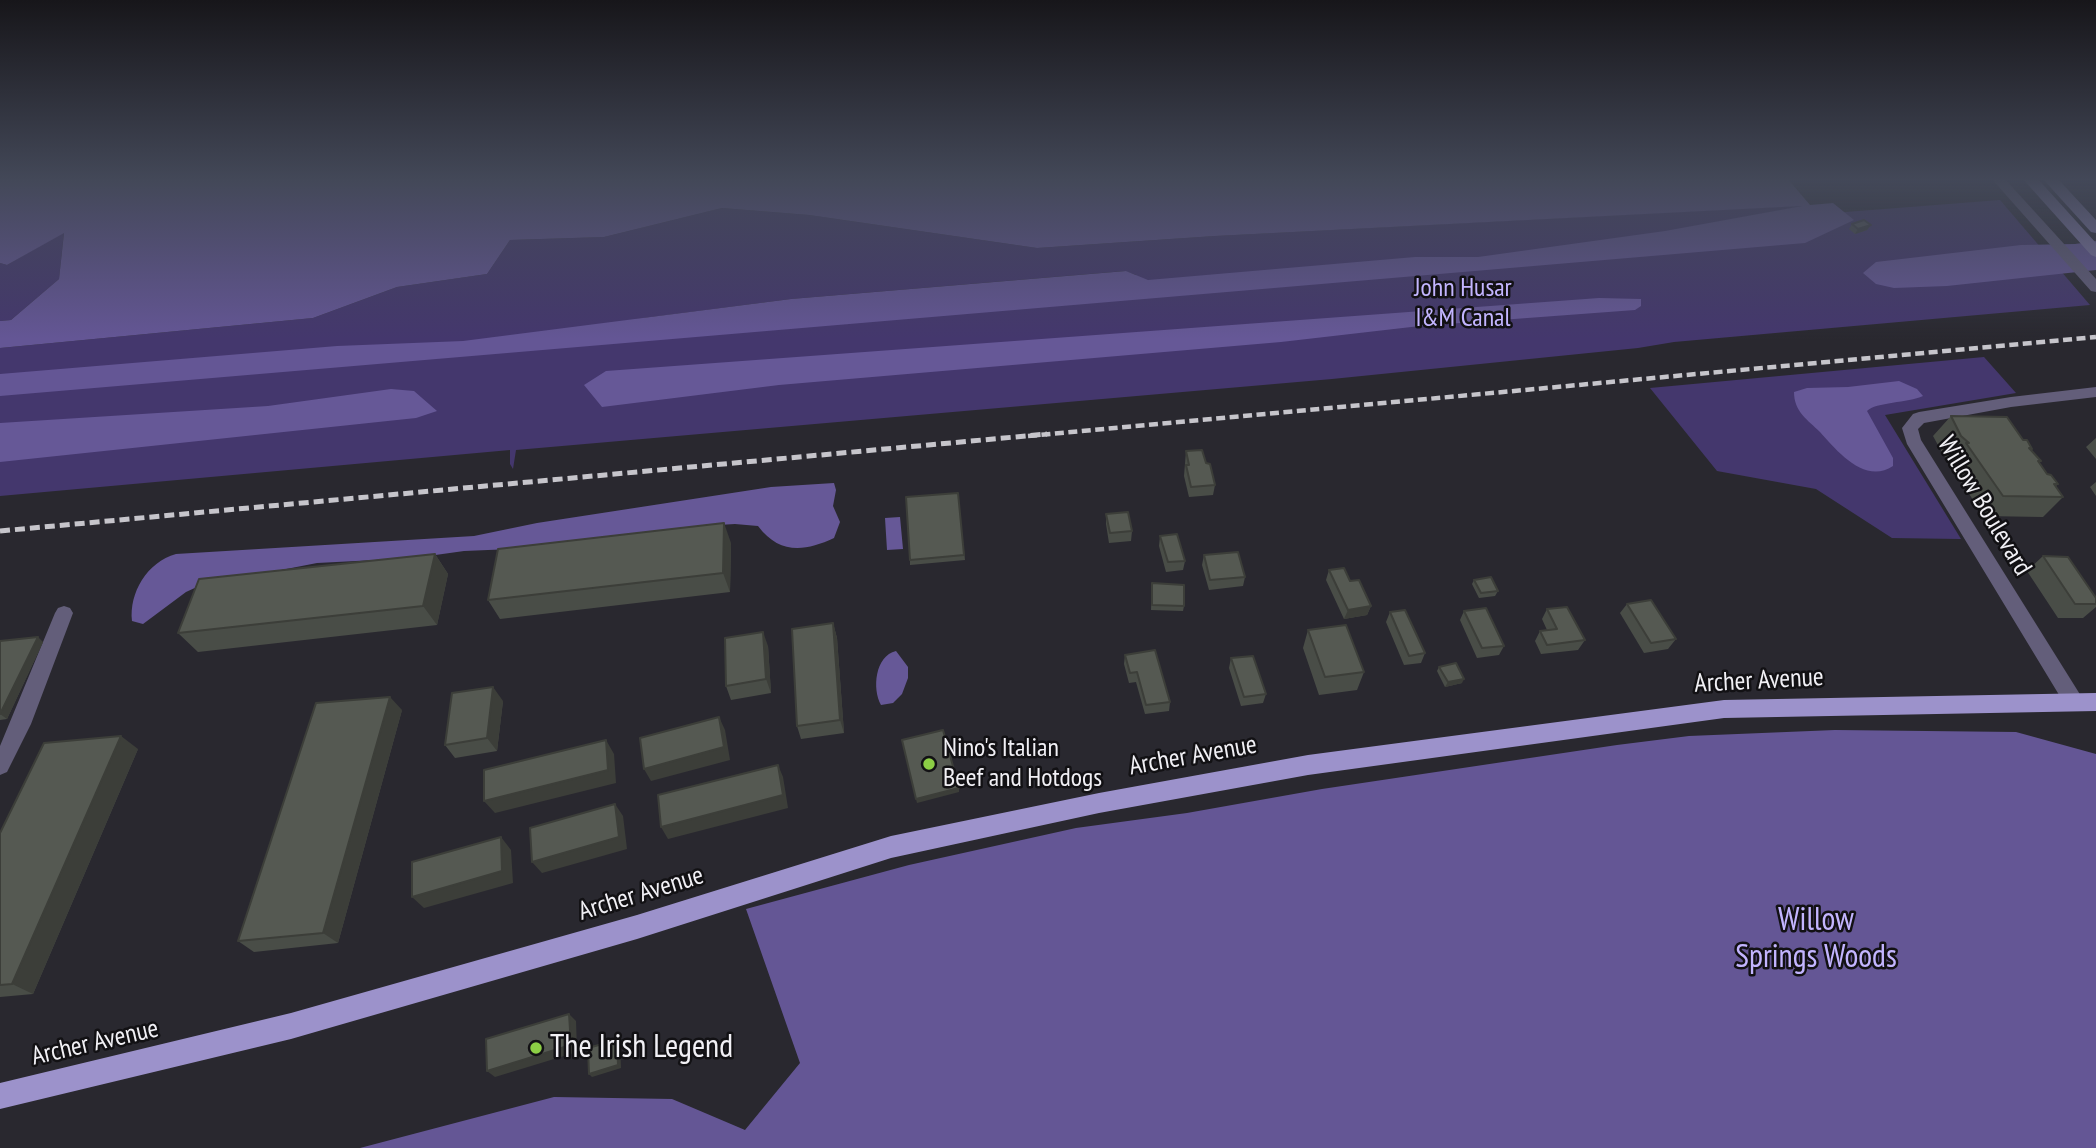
<!DOCTYPE html>
<style>
body{margin:0}
canvas{display:block;background:#29282f}
</style>
<canvas width="2096" height="1148"></canvas>
<script>
const ctx = document.querySelector('canvas').getContext('2d');
ctx.lineJoin = 'round';
function fill(path, color) { ctx.fillStyle = color; ctx.fill(path, 'evenodd'); }
function stroke(path, color, width, dash) { ctx.strokeStyle = color; ctx.lineWidth = width; ctx.lineCap = dash ? 'butt' : 'round'; ctx.setLineDash(dash || []); ctx.stroke(path); }
function label(font, color, halo, rows, align = 'center') {
  ctx.font = font + ' "PT Sans Narrow",sans-serif'; ctx.lineWidth = 5; ctx.setLineDash([]); ctx.textBaseline = 'middle'; ctx.strokeStyle = halo; ctx.fillStyle = color; for (const [text, x, y, turn = 0] of rows) {
    ctx.save(); ctx.translate(x, y); ctx.rotate((+turn || 0) * Math.PI / 180); ctx.textAlign = isNaN(turn) ? turn : align; if (halo) ctx.strokeText(text, 0, 0); ctx.fillText(text, 0, 0); ctx.restore();
  }
}
fill(new Path2D(`
 M 2000,200 L 2090,305 L 1674,342 L 1638,348 L 1332,379 L 516,450 L 513,469 L 510,464 L 510,450 L 0,496 L 0,348 L 313,318 L 397,287 L 487,274 L 510,240 L 604,237 L 722,208 L 809,215 L 1037,248 L 1215,236 L 1810,205 L 1717,222 ZM 1125,271 L 1136,275 L 636,319 L 791,299 Z
 M 64,232 L 59,279 L 11,320 L 0,321 L 0,263 L 7,265 Z
 M 1984,357 L 2016,393 L 1885,415 L 1961,539 L 1892,538 L 1816,489 L 1717,471 L 1650,388 Z`), '#44376d');
fill(new Path2D(`
 M 0,178 L 1787,178 L 1810,205 L 1833,203 L 1854,220 L 1805,243 L 0,396 L 0,374 L 337,346 L 463,341 L 791,299 L 1126,271 L 1148,280 L 1415,257 L 1478,257 L 1665,231 L 1802,206 L 1215,236 L 1037,248 L 809,215 L 722,208 L 604,237 L 510,240 L 487,274 L 397,287 L 313,318 L 0,348 L 0,321 L 11,320 L 59,279 L 64,233 L 7,265 L 0,263 Z
 M 1835,730 L 2016,732 L 2096,754 L 2096,1148 L 360,1148 L 554,1097 L 672,1099 L 745,1130 L 800,1063 L 746,909 L 909,865 L 1076,828 L 1187,813 L 1322,789 L 1617,745 L 1689,736 Z`), '#645695');
fill(new Path2D(`
 M 2096,241 L 2096,270 L 1947,286 L 1894,288 L 1876,284 L 1863,273 L 1876,262 L 2021,245 L 2075,244 Z
 M 1599,298 L 1641,299 L 1641,306 L 1635,310 L 1420,326 L 1281,342 L 779,385 L 602,407 L 584,385 L 606,371 Z
 M 1899,381 L 1917,389 L 1923,396 C 1908,403 1876,402 1867,411 L 1893,458 L 1893,466 C 1865,485 1837,451 1820,432 C 1808,420 1794,412 1794,392 L 1807,388 L 1848,387 Z
 M 391,389 L 414,391 L 437,411 L 416,418 L 0,462 L 0,423 L 268,406 Z
 M 834,483 L 836,490 L 833,506 L 840,522 L 834,538 C 804,552 779,554 758,526 L 735,524 L 701,526 L 584,546 L 464,551 L 414,558 L 317,563 L 199,586 L 186,592 L 143,624 L 132,621 C 129,593 147,562 176,554 L 474,536 L 537,523 L 771,487 Z
 M 900,517 L 903,549 L 887,550 L 885,518 Z
 M 896,651 L 908,667 L 908,678 L 902,694 L 893,703 L 881,705 C 872,689 875,656 896,651 Z`), '#665897');
fill(new Path2D(`
 M 1991,178 L 2004,178 L 2096,279 L 2096,292 L 2091,291 Z
 M 2096,387 L 2096,397 L 2011,407 L 1924,423 L 1918,429 L 1921,440 L 2081,696 L 2084,702 L 2081,708 L 2074,710 L 2067,708 L 1907,444 L 1902,428 L 1913,414 L 1919,412 L 2011,397 Z
 M 64,606 L 70,608 L 73,613 L 31,724 L 7,772 L 0,775 L 0,746 L 55,613 L 58,608 Z`), '#635e7a');
fill(new Path2D(`
 M 2022,178 L 2037,178 L 2096,243 L 2096,257 L 2091,255 Z
 M 2042,178 L 2057,178 L 2096,220 L 2096,233 L 2091,232 Z`), '#837ba8');
fill(new Path2D(`
 M 2096,693 L 2096,711 L 1724,718 L 1308,775 L 1099,813 L 891,858 L 637,939 L 291,1039 L 0,1109 L 0,1083 L 291,1013 L 637,915 L 891,836 L 1099,793 L 1308,755 L 1724,700 Z`), '#9c92cb');
stroke(new Path2D(`
 M 1028,436 L 2096,337`), '#c6c5cb', 4.5, [9, 4.5]);
stroke(new Path2D(`
 M 0,531 L 1047,434`), '#c6c5cb', 5, [10, 5]);
fill(new Path2D(`
 M 1852,224 L 1871,225 L 1867,230 L 1855,234 L 1849,229 Z
 M 1951,416 L 2023,440 L 2032,449 L 2031,450 L 2041,461 L 2039,463 L 2047,474 L 2058,484 L 2056,486 L 2063,497 L 2043,517 L 1984,516 L 1948,463 L 1949,461 L 1944,456 L 1933,436 Z
 M 2096,438 L 2096,459 L 2086,447 Z
 M 1186,451 L 1206,463 L 1215,485 L 1213,495 L 1189,497 L 1184,476 Z
 M 2096,482 L 2096,496 L 2090,487 Z
 M 958,493 L 965,560 L 910,565 L 910,560 Z
 M 1106,514 L 1132,531 L 1131,541 L 1109,543 L 1106,524 Z
 M 1160,536 L 1185,561 L 1183,570 L 1166,572 L 1159,546 Z
 M 731,543 L 730,592 L 500,619 L 488,600 Z
 M 435,554 L 448,574 L 437,625 L 198,652 L 178,633 Z
 M 1204,555 L 1245,577 L 1243,586 L 1209,590 L 1202,565 Z
 M 2043,556 L 2096,598 L 2096,607 L 2083,618 L 2058,618 L 2027,571 Z
 M 1329,570 L 1350,581 L 1371,606 L 1367,615 L 1344,619 L 1326,580 Z
 M 1474,580 L 1498,591 L 1495,596 L 1479,598 L 1472,584 Z
 M 1152,583 L 1184,606 L 1183,611 L 1151,610 Z
 M 1627,604 L 1676,639 L 1668,649 L 1644,653 L 1620,613 Z
 M 1547,609 L 1585,640 L 1578,650 L 1541,654 L 1535,641 L 1540,631 L 1547,630 L 1542,619 Z
 M 1464,611 L 1504,646 L 1499,655 L 1477,658 L 1460,620 Z
 M 1390,612 L 1425,653 L 1421,663 L 1404,665 L 1386,622 Z
 M 833,623 L 837,638 L 844,733 L 801,739 L 797,726 Z
 M 1308,630 L 1364,672 L 1357,690 L 1319,695 L 1303,648 Z
 M 0,641 L 43,642 L 7,719 L 0,720 Z
 M 768,646 L 771,693 L 731,700 L 726,686 Z
 M 1125,655 L 1170,702 L 1169,711 L 1145,714 L 1136,682 L 1129,683 L 1124,664 Z
 M 1231,658 L 1266,694 L 1263,703 L 1241,706 L 1229,668 Z
 M 1439,667 L 1462,683 L 1445,687 L 1437,671 Z
 M 503,701 L 497,751 L 455,758 L 445,745 Z
 M 402,710 L 338,943 L 254,952 L 238,941 Z
 M 138,749 L 33,994 L 0,997 L 0,833 Z`), '#494d47');
fill(new Path2D(`
 M 1871,225 L 1867,230 L 1855,234 L 1858,229 Z
 M 724,523 L 731,543 L 730,592 L 723,573 Z
 M 435,554 L 448,574 L 437,625 L 423,606 Z
 M 1371,606 L 1367,615 L 1344,619 L 1348,610 Z
 M 833,623 L 837,638 L 844,733 L 840,720 Z
 M 763,632 L 768,646 L 771,693 L 766,679 Z
 M 38,637 L 43,642 L 7,719 L 0,714 Z
 M 1464,679 L 1462,683 L 1445,687 L 1448,682 Z
 M 493,687 L 503,701 L 497,751 L 487,738 Z
 M 390,697 L 402,710 L 338,943 L 323,933 Z
 M 719,717 L 725,730 L 730,760 L 651,781 L 644,769 Z
 M 121,736 L 138,749 L 33,994 L 12,984 Z
 M 606,740 L 614,754 L 616,783 L 495,813 L 484,801 Z
 M 778,765 L 783,777 L 788,808 L 668,839 L 661,827 Z
 M 959,788 L 959,792 L 917,803 L 916,799 Z
 M 615,804 L 623,816 L 627,849 L 542,873 L 532,862 Z
 M 501,837 L 511,850 L 513,883 L 424,908 L 412,897 Z
 M 569,1014 L 576,1021 L 577,1052 L 495,1077 L 487,1071 Z
 M 617,1040 L 620,1043 L 621,1068 L 592,1077 L 589,1074 Z`), '#3c3e39');
const building = new Path2D(`
 M 1864,220 L 1871,225 L 1858,229 L 1852,224 Z
 M 1951,416 L 2007,417 L 2023,440 L 2027,440 L 2032,449 L 2029,448 L 2041,461 L 2038,461 L 2047,474 L 2051,475 L 2058,484 L 2054,484 L 2063,497 L 2003,496 L 1966,443 L 1969,443 L 1961,436 Z
 M 1202,450 L 1206,463 L 1210,464 L 1215,485 L 1191,487 L 1186,465 L 1189,465 L 1186,451 Z
 M 958,493 L 964,555 L 910,560 L 906,497 Z
 M 1128,512 L 1132,531 L 1110,533 L 1106,514 Z
 M 724,523 L 723,573 L 488,600 L 498,549 Z
 M 1177,534 L 1185,561 L 1168,562 L 1160,536 Z
 M 1238,552 L 1245,577 L 1210,580 L 1204,555 Z
 M 435,554 L 423,606 L 178,633 L 199,579 Z
 M 2043,556 L 2068,557 L 2096,598 L 2096,604 L 2075,604 Z
 M 1344,568 L 1350,581 L 1359,580 L 1371,606 L 1348,610 L 1329,570 Z
 M 1491,577 L 1498,591 L 1481,593 L 1474,580 Z
 M 1152,583 L 1184,585 L 1184,606 L 1152,605 Z
 M 1651,600 L 1676,639 L 1651,643 L 1627,604 Z
 M 1567,607 L 1585,640 L 1547,645 L 1540,631 L 1557,629 L 1547,609 Z
 M 1486,608 L 1504,646 L 1482,648 L 1464,611 Z
 M 1405,610 L 1425,653 L 1409,656 L 1390,612 Z
 M 833,623 L 840,720 L 797,726 L 792,629 Z
 M 1346,625 L 1364,672 L 1325,677 L 1308,630 Z
 M 763,632 L 766,679 L 726,686 L 725,638 Z
 M 38,637 L 0,714 L 0,641 Z
 M 1155,650 L 1170,702 L 1146,705 L 1137,672 L 1130,673 L 1125,655 Z
 M 1253,656 L 1266,694 L 1244,697 L 1231,658 Z
 M 1456,663 L 1464,679 L 1448,682 L 1439,667 Z
 M 493,687 L 487,738 L 445,745 L 452,693 Z
 M 390,697 L 323,933 L 238,941 L 316,703 Z
 M 719,717 L 724,747 L 644,769 L 640,738 Z
 M 943,730 L 959,788 L 916,799 L 902,740 Z
 M 121,736 L 12,984 L 0,985 L 0,833 L 44,743 Z
 M 606,740 L 608,770 L 484,801 L 484,770 Z
 M 778,765 L 783,795 L 661,827 L 658,795 Z
 M 615,804 L 619,837 L 532,862 L 530,828 Z
 M 501,837 L 502,871 L 412,897 L 412,862 Z
 M 569,1014 L 571,1045 L 487,1071 L 486,1039 Z
 M 617,1040 L 618,1065 L 589,1074 L 588,1048 Z`);
fill(building, '#555952');
stroke(building, '#3c3e39', 2);
const sky = ctx.createLinearGradient(0, 0, 0, 339);
sky.addColorStop(0, '#17161a');
sky.addColorStop(0.53, '#434858');
sky.addColorStop(1, '#43485800');
ctx.fillStyle = sky;
ctx.fillRect(0, 0, 2096, 339);
for (const [x, y, r, color] of [
 [929,764,7,"#8cce45"],
 [536,1048,7,"#8cce45"]
]) { const dot = new Path2D(); dot.arc(x, y, r, 0, 2 * Math.PI); ctx.fillStyle = color; ctx.fill(dot); stroke(dot, '#121114', 2.5); }
label('26px', '#c3b5ff', '#121114', [
 ["John Husar",1463,289],
 ["I&M Canal",1463,319]
]);
label('26px', '#f1f0f5', '#121114', [
 ["Willow Boulevard",1984,506,59],
 ["Archer Avenue",1759,681,-3],
 ["Archer Avenue",1193,756,-10],
 ["Archer Avenue",641,894,-17],
 ["Archer Avenue",95,1043,-13]
]);
label('26px', '#f1f0f5', '#121114', [
 ["Nino's Italian",943,749],
 ["Beef and Hotdogs",943,779]
], 'left');
label('32px', '#c3b5ff', '#121114', [
 ["Willow",1816,921],
 ["Springs Woods",1816,958]
]);
label('32px', '#f1f0f5', '#121114', [
 ["The Irish Legend",550,1048]
], 'left');
</script>
